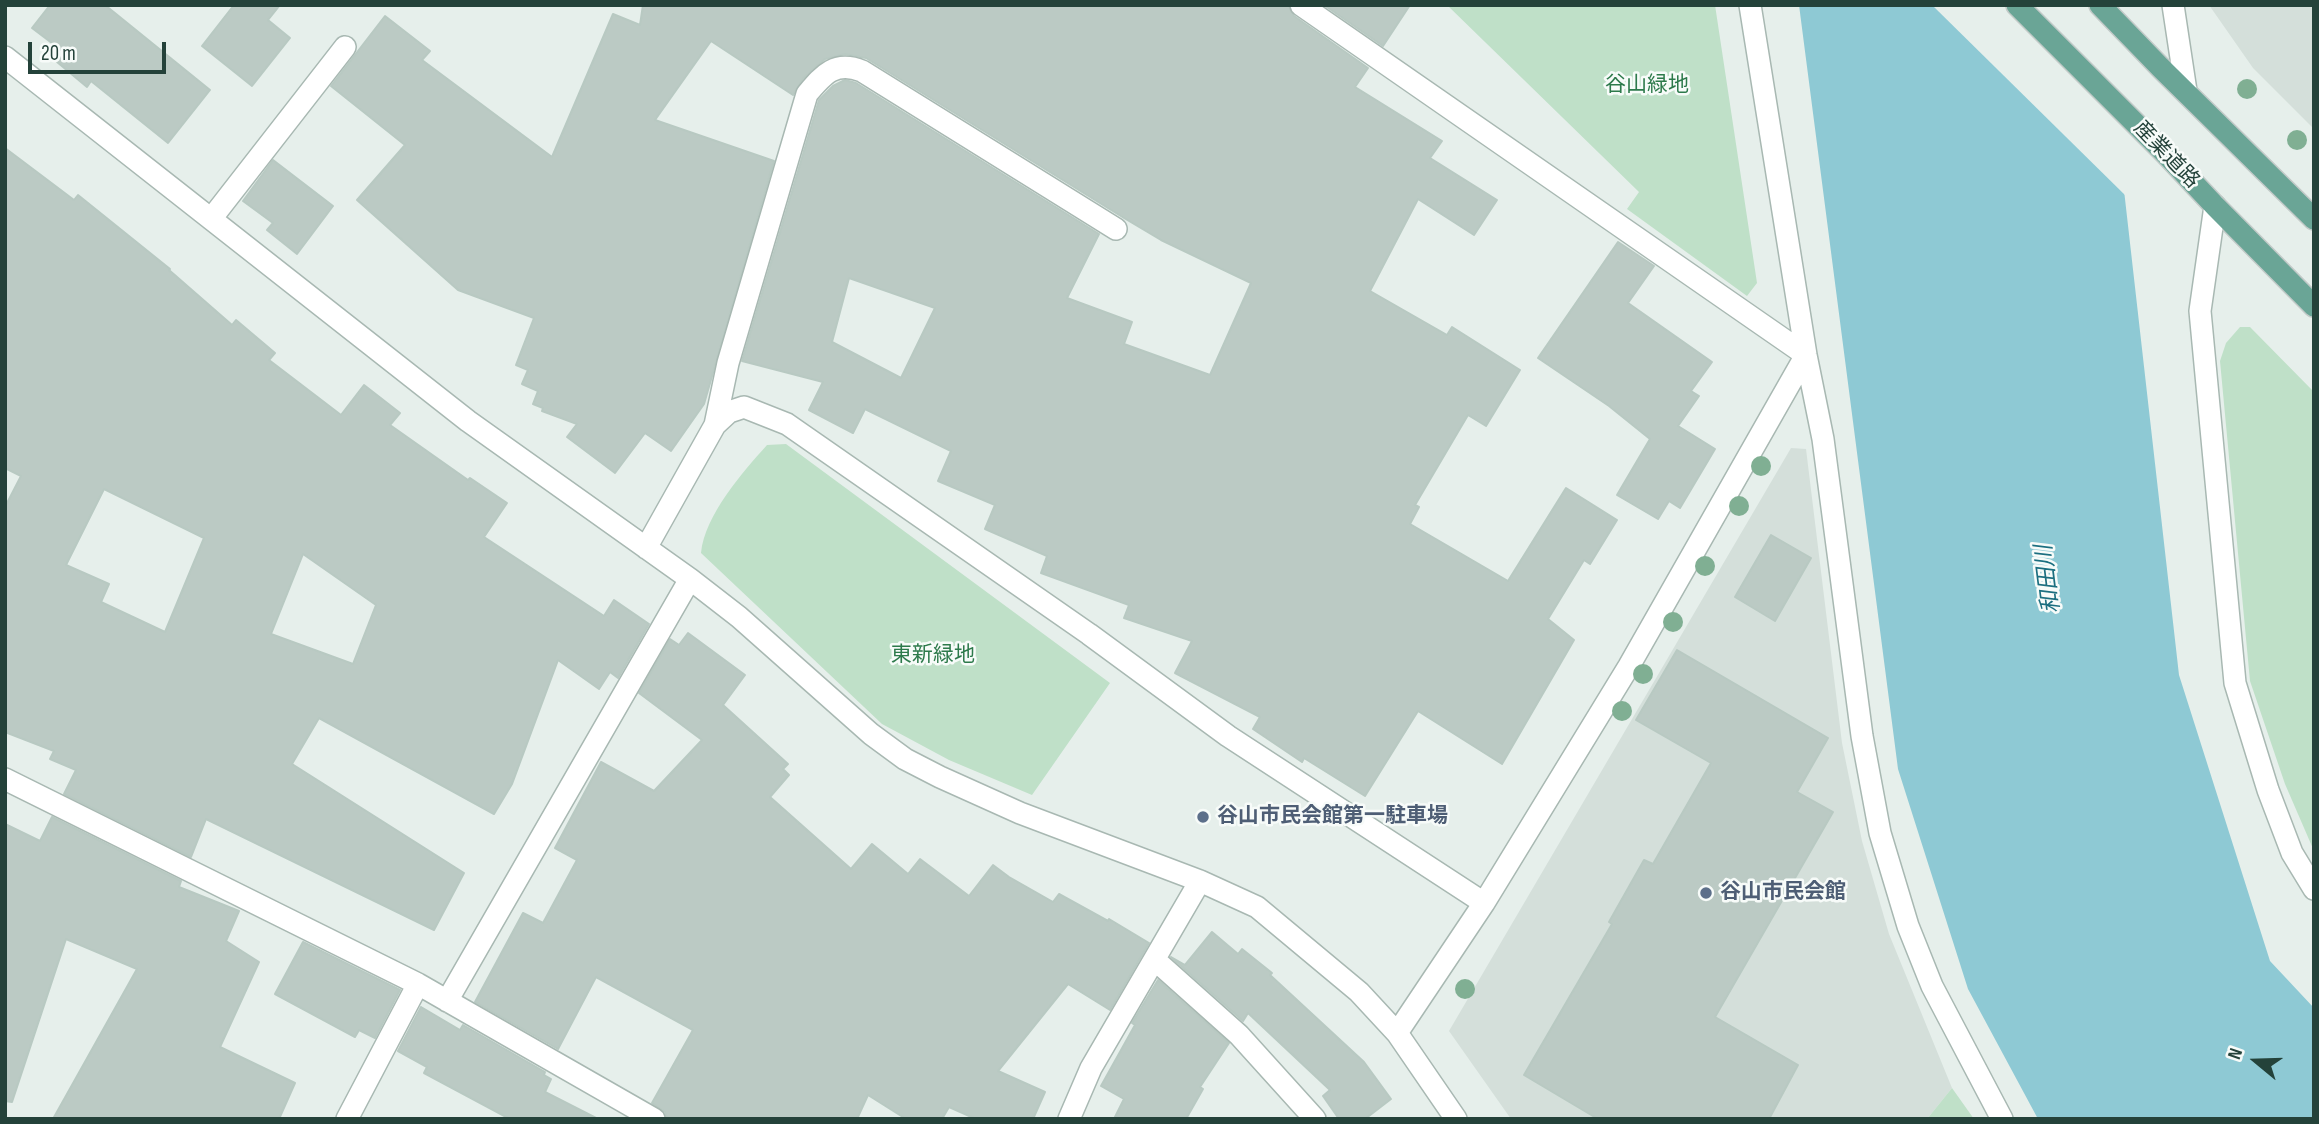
<!DOCTYPE html>
<meta charset="utf-8">
<style>
body{margin:0}
#map{position:relative;width:2319px;height:1124px;overflow:hidden;background:#e6efeb;font-family:"Sofia Sans Condensed",sans-serif}
canvas{display:block}
.frame{position:absolute;inset:0;border:7px solid #24423a;pointer-events:none}
.north{position:absolute;left:2221px;top:1026px;width:70px;height:70px;-webkit-text-stroke:5px #f7fbf9;paint-order:stroke;rotate:289deg;font-size:19px;font-weight:700;line-height:28px;text-align:center;color:#24423a}
.north::after{content:'';display:block;margin:auto;width:24px;height:32px;background:#24423a;clip-path:polygon(50% 0,100% 100%,50% 72%,0 100%)}
.scale{position:absolute;left:28px;top:42px;width:138px;height:32px;box-sizing:border-box;border:4px solid #24423a;border-top:0;padding-left:9px;font-size:21px;line-height:24px;white-space:nowrap;color:#24423a;-webkit-text-stroke:5px #f7fbf9;paint-order:stroke}
</style>
<div id="map">
<canvas width="2319" height="1124"></canvas>
<div class="frame"></div>
<div class="north">N</div>
<div class="scale">20 m</div>
</div>
<script>
const ctx = document.querySelector('canvas').getContext('2d');
ctx.lineJoin = 'round';
function fill(path, color) { ctx.fillStyle = color; ctx.fill(path, 'evenodd'); }
function stroke(path, color, width, dash) { ctx.strokeStyle = color; ctx.lineWidth = width; ctx.lineCap = dash ? 'butt' : 'round'; ctx.setLineDash(dash || []); ctx.stroke(path); }
function label(font, color, halo, rows, align = 'center') {
  ctx.font = font + ' "Sofia Sans Condensed","Noto Sans JP",sans-serif'; ctx.lineWidth = 5; ctx.setLineDash([]); ctx.textBaseline = 'middle'; ctx.strokeStyle = halo; ctx.fillStyle = color; for (const [text, x, y, turn = 0] of rows) {
    ctx.save(); ctx.translate(x, y); ctx.rotate((+turn || 0) * Math.PI / 180); ctx.textAlign = isNaN(turn) ? turn : align; if (halo) ctx.strokeText(text, 0, 0); ctx.fillText(text, 0, 0); ctx.restore();
  }
}
fill(new Path2D(`
 M 2209,5 L 2314,5 L 2314,129 L 2253,68 Z
 M 1791,448 L 1806,449 L 1842,743 L 1862,841 L 1889,934 L 1952,1088 L 1927,1119 L 1511,1119 L 1449,1031 Z`), '#d4dfda');
fill(new Path2D(`
 M 1447,5 L 1715,5 L 1757,283 L 1747,296 L 1627,209 L 1639,192 Z
 M 2240,327 L 2250,327 L 2314,392 L 2314,851 L 2285,784 L 2250,681 L 2220,361 L 2226,343 Z
 M 786,444 L 1110,683 L 1032,795 L 949,760 L 882,724 L 701,553 C 705,515 742,473 767,445 Z
 M 1952,1088 L 1974,1119 L 1927,1119 Z`), '#bfe0c8');
fill(new Path2D(`
 M 1799,5 L 2103,5 L 2179,675 L 2270,961 L 2314,1008 L 2314,1119 L 2038,1119 L 1968,989 L 1898,769 Z`), '#8ec9d4');
fill(new Path2D(`
 M 1932,5 L 2107,5 L 2129,199 Z`), '#e6efeb');
const building = new Path2D(`
 M 50,5 L 105,5 L 210,90 L 168,143 L 91,81 L 87,87 L 57,62 L 65,53 L 32,28 Z
 M 234,5 L 280,5 L 268,20 L 290,38 L 252,86 L 202,46 Z
 M 643,5 L 1288,5 L 1294,16 L 1368,68 L 1355,87 L 1442,141 L 1430,158 L 1497,200 L 1474,235 L 1418,199 L 1370,291 L 1447,335 L 1452,327 L 1520,370 L 1486,426 L 1468,415 L 1415,505 L 1419,507 L 1410,524 L 1508,581 L 1566,488 L 1617,520 L 1590,564 L 1584,560 L 1548,619 L 1574,640 L 1502,764 L 1418,711 L 1365,796 L 1304,758 L 1302,762 L 1253,729 L 1260,717 L 1175,673 L 1192,641 L 1124,618 L 1129,605 L 1041,573 L 1047,556 L 985,529 L 995,505 L 938,481 L 951,451 L 865,409 L 853,433 L 809,410 L 823,382 L 742,361 L 819,100 L 833,86 L 845,80 L 856,83 L 1099,234 L 1067,298 L 1132,322 L 1124,344 L 1210,375 L 1251,283 L 1161,240 L 1124,218 L 866,58 L 845,54 L 825,59 L 803,79 L 793,95 L 711,41 L 655,120 L 774,161 L 704,404 L 671,451 L 645,433 L 615,473 L 567,437 L 577,424 L 542,411 L 543,408 L 533,404 L 538,391 L 522,384 L 528,370 L 516,365 L 534,318 L 458,290 L 357,200 L 405,145 L 331,86 L 385,16 L 430,51 L 422,60 L 552,157 L 613,14 L 640,25 ZM 849,278 L 935,308 L 901,378 L 832,342 Z
 M 1324,5 L 1410,5 L 1383,46 Z
 M 5,148 L 74,200 L 78,195 L 170,269 L 169,270 L 232,325 L 236,320 L 275,353 L 269,360 L 341,415 L 364,385 L 400,413 L 390,425 L 468,480 L 470,478 L 507,503 L 484,537 L 604,616 L 614,600 L 649,624 L 618,678 L 610,672 L 599,689 L 558,660 L 512,784 L 494,814 L 319,718 L 292,764 L 464,873 L 434,930 L 206,819 L 191,857 L 64,794 L 76,770 L 50,759 L 54,751 L 5,732 L 5,507 L 21,476 L 5,468 ZM 104,489 L 204,538 L 165,632 L 101,602 L 109,584 L 66,565 ZM 303,554 L 376,605 L 353,664 L 271,634 Z
 M 273,160 L 333,206 L 297,254 L 267,230 L 273,223 L 243,201 Z
 M 1618,242 L 1654,266 L 1628,303 L 1712,362 L 1691,391 L 1699,396 L 1678,426 L 1715,449 L 1680,508 L 1669,501 L 1658,519 L 1617,495 L 1650,439 L 1609,406 L 1538,358 Z
 M 1771,535 L 1811,558 L 1775,621 L 1735,597 Z
 M 688,633 L 745,675 L 723,705 L 788,764 L 783,769 L 789,775 L 770,797 L 851,869 L 872,844 L 908,874 L 920,859 L 969,896 L 993,865 L 1009,877 L 1053,902 L 1059,894 L 1108,921 L 1109,919 L 1149,943 L 1110,1010 L 1068,984 L 998,1071 L 1045,1092 L 1033,1119 L 976,1119 L 949,1107 L 942,1119 L 906,1119 L 868,1095 L 857,1119 L 667,1119 L 665,1112 L 652,1103 L 693,1030 L 596,977 L 558,1049 L 475,1002 L 523,913 L 543,923 L 577,860 L 555,848 L 601,762 L 654,791 L 702,740 L 639,693 L 670,639 L 679,645 Z
 M 1677,650 L 1828,738 L 1797,792 L 1833,812 L 1715,1017 L 1798,1065 L 1769,1119 L 1598,1119 L 1524,1075 L 1612,924 L 1609,922 L 1644,860 L 1653,864 L 1711,763 L 1636,720 Z
 M 52,817 L 181,881 L 179,887 L 239,911 L 226,941 L 259,962 L 220,1047 L 295,1083 L 279,1119 L 53,1119 L 137,969 L 66,939 L 12,1102 L 5,1101 L 5,824 L 40,841 Z
 M 1212,932 L 1238,954 L 1242,949 L 1272,973 L 1270,975 L 1364,1062 L 1391,1099 L 1365,1119 L 1339,1119 L 1323,1096 L 1330,1090 L 1248,1013 L 1243,1021 L 1171,957 L 1185,965 Z
 M 303,942 L 400,990 L 375,1038 L 359,1030 L 355,1037 L 275,994 Z
 M 1158,980 L 1229,1043 L 1200,1087 L 1203,1089 L 1186,1119 L 1114,1119 L 1124,1099 L 1101,1086 L 1135,1025 L 1132,1023 Z
 M 421,1007 L 460,1030 L 463,1025 L 545,1072 L 544,1075 L 551,1079 L 545,1092 L 598,1119 L 510,1119 L 424,1073 L 427,1067 L 398,1051 Z`);
fill(building, '#bbcac4');
stroke(building, '#b8c9c2', 2);
const minor = new Path2D(`
 M 1301,5 L 1806,355
 M 1750,5 L 1806,355 L 1823,439 L 1862,736 L 1880,833 L 1908,926 L 1932,986 L 2002,1119
 M 2173,5 L 2186,91
 M 5,57 L 468,421 L 690,579 L 739,617 L 871,734 L 905,759 L 940,777 L 1020,813 L 1200,881 L 1257,907 L 1359,992 L 1397,1033 L 1456,1119
 M 2215,206 L 2200,311 L 2235,683 L 2268,790 L 2292,853 L 2314,889
 M 211,219 L 345,47
 M 715,425 L 729,412 L 744,407 L 787,424 L 1089,634 L 1228,736 L 1484,903
 M 646,548 L 715,425 L 728,363 L 807,94 C 823,75 835,60 862,71 L 1116,229
 M 5,779 L 418,984 L 654,1119
 M 1155,960 L 1239,1035 L 1315,1119
 M 447,1001 L 690,579
 M 1397,1033 L 1484,903 L 1629,666 L 1806,355
 M 347,1119 L 418,984
 M 1069,1119 L 1091,1068 L 1200,881`);
const major = new Path2D(`
 M 2017,5 L 2166,154 L 2215,206 L 2314,306
 M 2100,5 L 2160,67 L 2314,219`);
stroke(minor, '#a8b8b2', 24);
stroke(major, '#c2cac8', 24);
stroke(minor, '#fff', 21);
stroke(major, '#6aa596', 21);
ctx.fillStyle = '#80af93';
for (const [x, y] of [
 [2247,89],
 [2297,140],
 [1761,466],
 [1739,506],
 [1705,566],
 [1673,622],
 [1643,674],
 [1622,711],
 [1465,989]
]) { ctx.beginPath(); ctx.arc(x, y, 10, 0, 2 * Math.PI); ctx.fill(); }
for (const [x, y, r, color] of [
 [1203,817,7,"#5c6f8a"],
 [1706,893,7,"#5c6f8a"]
]) { const dot = new Path2D(); dot.arc(x, y, r, 0, 2 * Math.PI); ctx.fillStyle = color; ctx.fill(dot); stroke(dot, '#f7fbf9', 2.5); }
label('21px', '#2d7a4b', '#f7fbf9', [
 ["谷山緑地",1647,86],
 ["東新緑地",933,656]
]);
label('21px', '#24423a', '#f7fbf9', [
 ["産業道路",2166,155,46]
]);
label('bold 21px', '#4e5e75', '#f7fbf9', [
 ["谷山市民会館第一駐車場",1217,817],
 ["谷山市民会館",1720,893]
], 'left');
label('italic 23px', '#1c6f80', '#f7fbf9', [
 ["和田川",2049,579,-97]
]);
</script>
